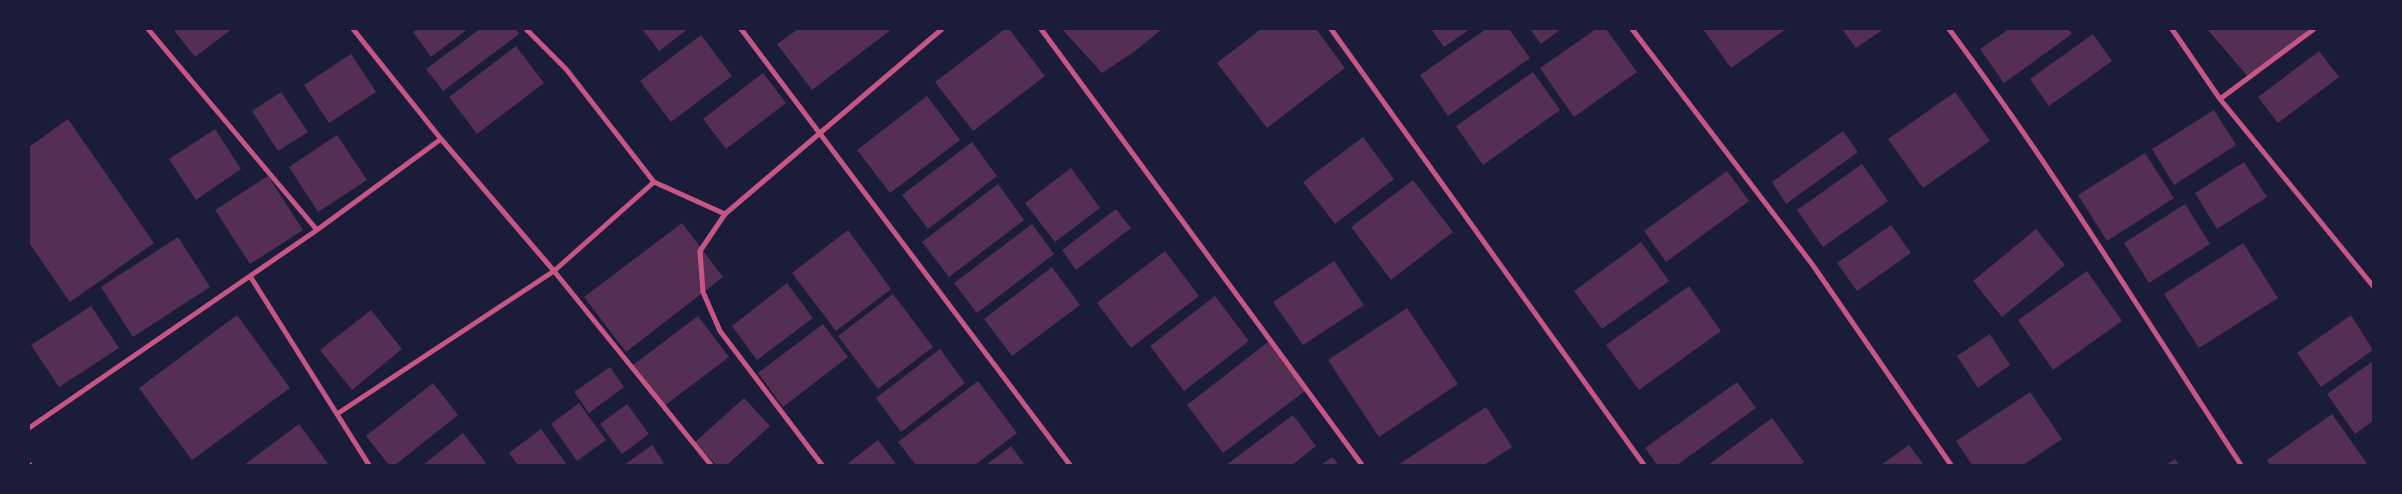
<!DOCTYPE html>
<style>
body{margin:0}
#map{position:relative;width:2402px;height:494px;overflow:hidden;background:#1b1b3a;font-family:"Titillium Web",sans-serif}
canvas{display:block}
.frame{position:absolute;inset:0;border:30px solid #1b1b3a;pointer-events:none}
</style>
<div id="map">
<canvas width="2402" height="494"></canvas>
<div class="frame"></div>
</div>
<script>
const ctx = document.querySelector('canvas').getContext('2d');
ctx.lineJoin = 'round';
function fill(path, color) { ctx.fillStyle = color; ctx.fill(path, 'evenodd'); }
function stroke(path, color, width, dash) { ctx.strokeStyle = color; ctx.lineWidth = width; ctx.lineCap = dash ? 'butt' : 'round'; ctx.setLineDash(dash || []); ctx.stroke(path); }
fill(new Path2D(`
 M 173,29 L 232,29 L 195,57 Z
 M 417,29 L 468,29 L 431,57 L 413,32 Z
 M 480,29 L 516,29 L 519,34 L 443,91 L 426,69 Z
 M 642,29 L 688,29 L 659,51 Z
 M 798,29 L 892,29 L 812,90 L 777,44 Z
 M 1005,29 L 1009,29 L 1045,76 L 973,131 L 935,82 Z
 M 1062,29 L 1162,29 L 1134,52 L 1102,73 Z
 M 1261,29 L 1316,29 L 1345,68 L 1267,128 L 1217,63 Z
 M 1431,29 L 1470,29 L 1444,47 Z
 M 1486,29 L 1509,29 L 1530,58 L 1448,116 L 1420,75 Z
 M 1530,29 L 1561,29 L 1541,44 Z
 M 1596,29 L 1606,29 L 1637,72 L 1574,117 L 1540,68 Z
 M 1703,29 L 1786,29 L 1731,68 Z
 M 1842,29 L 1884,29 L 1856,48 Z
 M 2009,29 L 2068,29 L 2072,34 L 2004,83 L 1980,49 Z
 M 2207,29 L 2309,29 L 2250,79 Z
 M 2093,34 L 2112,61 L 2049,106 L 2030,79 Z
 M 701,35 L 732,76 L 671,122 L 640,81 Z
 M 516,46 L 544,83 L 477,134 L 449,97 Z
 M 2319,51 L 2339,77 L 2278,123 L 2258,97 Z
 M 351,54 L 376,92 L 329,123 L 304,85 Z
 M 1533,72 L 1560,110 L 1483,165 L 1456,126 Z
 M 763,73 L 786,103 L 726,149 L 703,119 Z
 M 281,92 L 308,132 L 278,151 L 252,111 Z
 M 1955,92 L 1990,141 L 1923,188 L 1888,139 Z
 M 927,96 L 960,140 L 890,193 L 857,150 Z
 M 2214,110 L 2236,145 L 2174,185 L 2152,149 Z
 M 68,119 L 154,243 L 70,302 L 29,243 L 29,147 Z
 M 215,129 L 241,169 L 196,200 L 169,159 Z
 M 1843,131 L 1858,152 L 1786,204 L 1772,182 Z
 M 337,135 L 367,180 L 318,212 L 289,167 Z
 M 1363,137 L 1394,179 L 1335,224 L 1303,182 Z
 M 972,142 L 997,176 L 928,229 L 902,195 Z
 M 2145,153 L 2174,198 L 2107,241 L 2078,195 Z
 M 2244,162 L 2267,197 L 2217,229 L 2195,193 Z
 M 1862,164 L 1888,201 L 1823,247 L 1797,210 Z
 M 1071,168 L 1100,208 L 1055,242 L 1025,203 Z
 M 1727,171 L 1749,201 L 1666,262 L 1644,231 Z
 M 268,176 L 303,230 L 250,264 L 215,210 Z
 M 1413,180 L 1453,232 L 1391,280 L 1351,227 Z
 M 998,184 L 1024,220 L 949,277 L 922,242 Z
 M 2185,204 L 2210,244 L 2149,283 L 2124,243 Z
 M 1116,209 L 1131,228 L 1076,270 L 1062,250 Z
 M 682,223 L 723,277 L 626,352 L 584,297 Z
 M 1032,224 L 1054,254 L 977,313 L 954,283 Z
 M 1891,225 L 1911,253 L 1857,291 L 1837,263 Z
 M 2036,229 L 2065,265 L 2002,317 L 1973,281 Z
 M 848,230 L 891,289 L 836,331 L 792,273 Z
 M 178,237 L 210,287 L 133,337 L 101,287 Z
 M 1641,242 L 1669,281 L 1602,329 L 1574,291 Z
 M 2243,243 L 2278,298 L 2199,348 L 2164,294 Z
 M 1165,251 L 1199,296 L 1131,348 L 1097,303 Z
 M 1334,261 L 1364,305 L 1303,345 L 1273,302 Z
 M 1052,267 L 1080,305 L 1012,356 L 984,319 Z
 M 2087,271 L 2122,321 L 2053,370 L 2018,320 Z
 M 787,283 L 813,318 L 757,360 L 732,326 Z
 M 1689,286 L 1721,331 L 1639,390 L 1606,345 Z
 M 893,294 L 933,347 L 878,389 L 838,336 Z
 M 1215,296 L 1249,341 L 1184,391 L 1150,346 Z
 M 91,306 L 119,348 L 59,387 L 31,345 Z
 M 1407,308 L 1458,384 L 1379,437 L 1328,360 Z
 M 371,310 L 402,349 L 352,390 L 320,350 Z
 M 237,315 L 290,388 L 192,460 L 139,388 Z
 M 2351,315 L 2373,350 L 2321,387 L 2297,353 Z
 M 698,316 L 729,357 L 664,406 L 633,365 Z
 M 823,324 L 848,357 L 783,407 L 758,373 Z
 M 1990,334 L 2010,365 L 1978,388 L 1957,356 Z
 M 1268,342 L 1305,391 L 1223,453 L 1187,405 Z
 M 940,349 L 965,383 L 901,432 L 876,398 Z
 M 2373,361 L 2373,421 L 2355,434 L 2327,394 Z
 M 610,367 L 624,387 L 589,413 L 574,392 Z
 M 978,381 L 1017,433 L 975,465 L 916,465 L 898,442 Z
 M 1737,382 L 1756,408 L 1677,465 L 1657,465 L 1645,448 Z
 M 433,383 L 458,415 L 395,465 L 389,465 L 366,436 Z
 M 2030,392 L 2062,439 L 2023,465 L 1972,465 L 1956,441 Z
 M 744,398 L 770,426 L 727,465 L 716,465 L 695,442 Z
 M 579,403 L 606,440 L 577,461 L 551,424 Z
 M 627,404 L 649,434 L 622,454 L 600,424 Z
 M 1486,407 L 1512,447 L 1484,465 L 1398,465 Z
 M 2332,414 L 2368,465 L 2270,465 L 2267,460 Z
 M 1293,415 L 1316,446 L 1292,465 L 1226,465 Z
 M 1772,418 L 1804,462 L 1800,465 L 1708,465 Z
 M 299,424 L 329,465 L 244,465 Z
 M 541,429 L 567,465 L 518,465 L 509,453 Z
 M 463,433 L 486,463 L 483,465 L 423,465 Z
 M 878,440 L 897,465 L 846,465 Z
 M 652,445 L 664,463 L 661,465 L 624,465 Z
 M 1909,445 L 1924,465 L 1881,465 Z
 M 1011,446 L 1025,465 L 986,465 Z
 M 1332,457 L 1339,465 L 1321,465 Z
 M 2175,459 L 2179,465 L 2166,465 Z`), '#542f53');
stroke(new Path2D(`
 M 148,29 L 317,230
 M 353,29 L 441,139 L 554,271 L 711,465
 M 526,29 L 566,69 L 654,182 L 725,214
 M 741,29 L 1070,465
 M 1041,29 L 1362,465
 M 1331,29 L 1644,465
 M 1632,29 L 1812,264 L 1951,465
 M 1949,29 C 2054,169 2145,319 2241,465
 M 2172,29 L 2220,99 L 2373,286
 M 2220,99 L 2314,29
 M 250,276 L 369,465
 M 337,414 L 554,271 L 654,182
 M 29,428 L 317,230 L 441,139
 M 29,464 L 30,465
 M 822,465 L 720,331 L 703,292 L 700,251 L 725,214 L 942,29`), '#c65784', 5);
</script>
